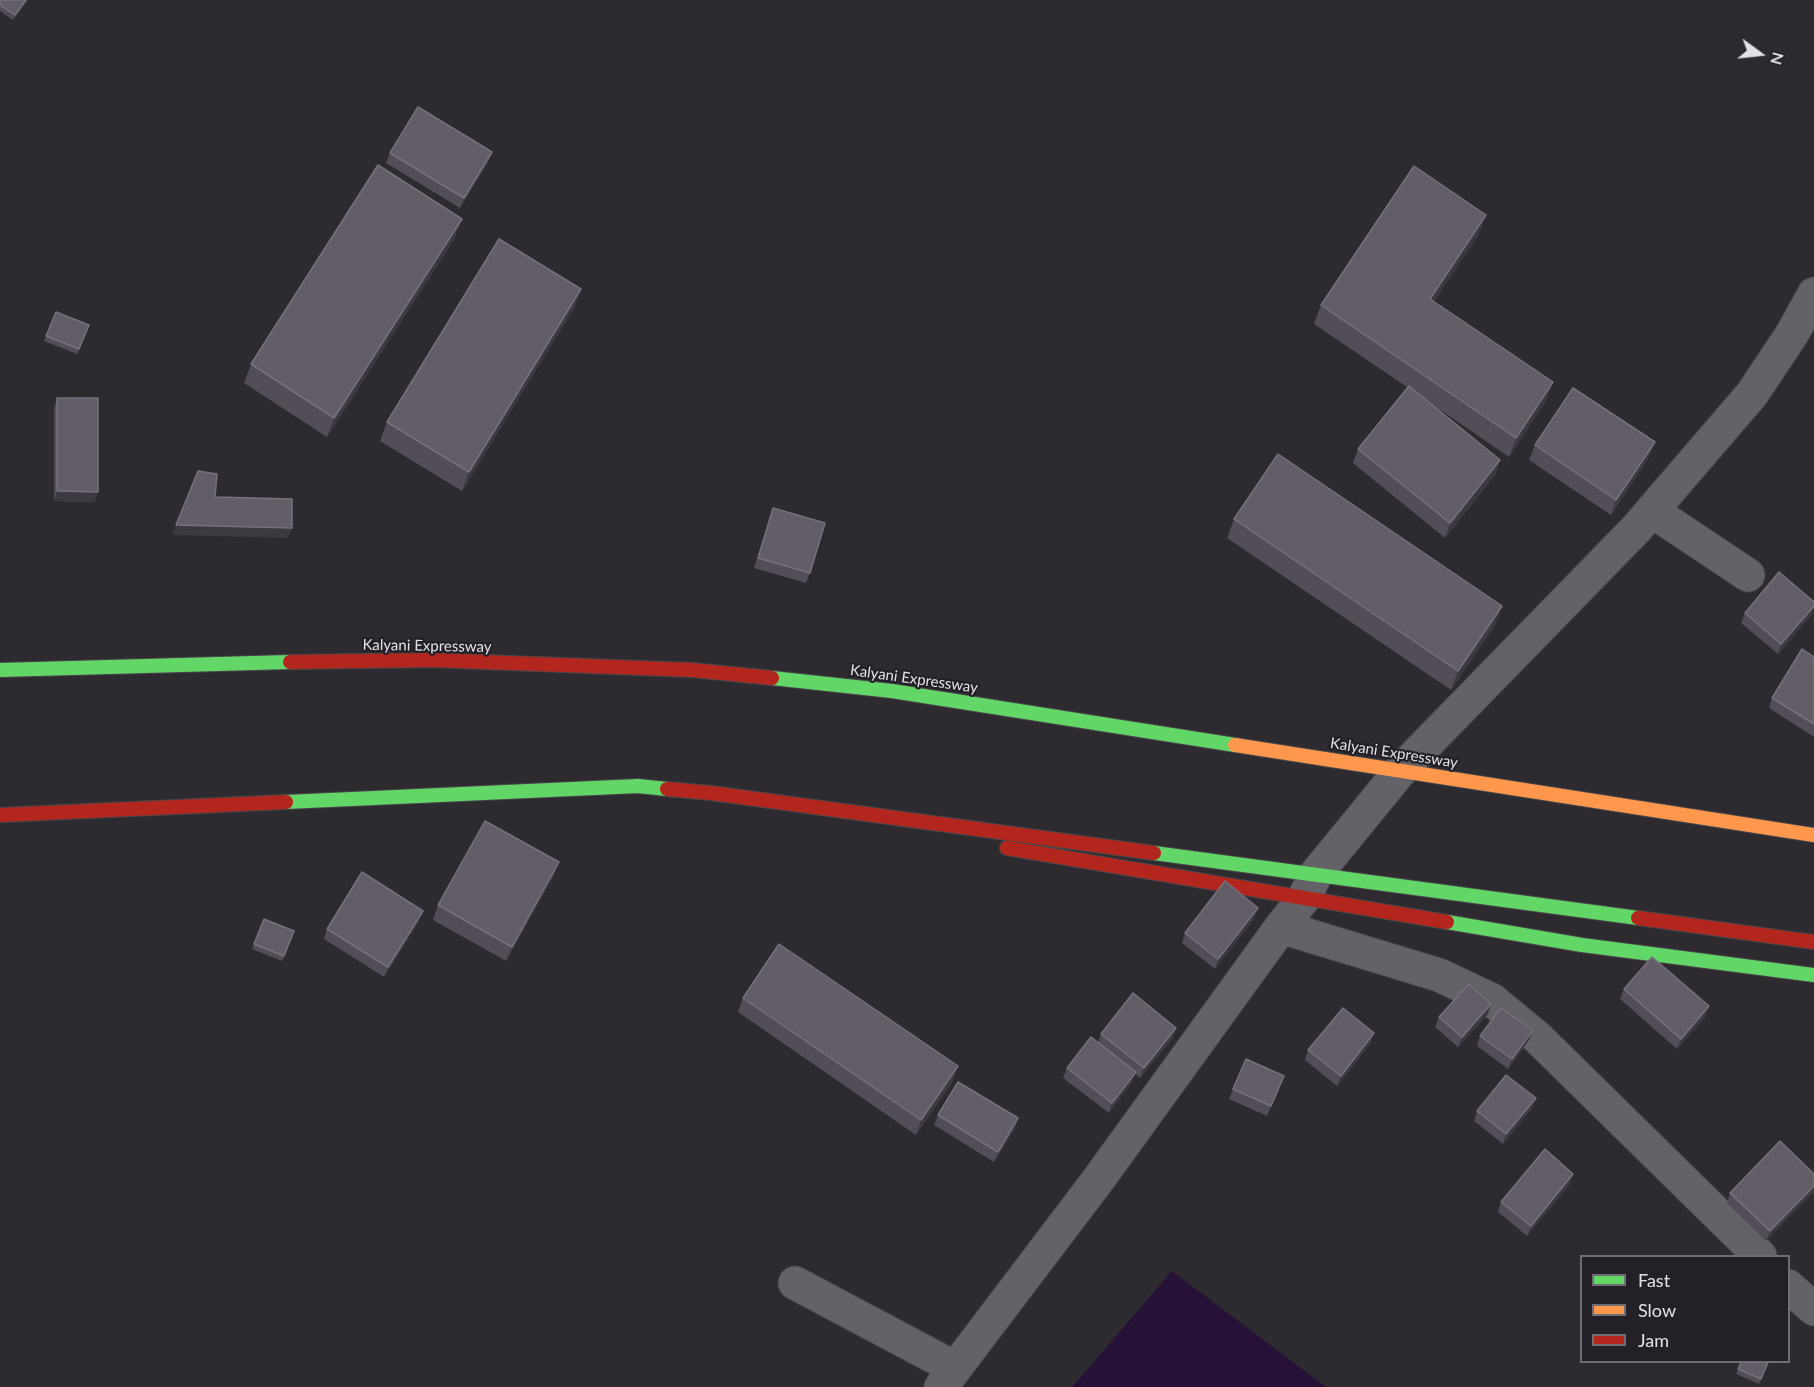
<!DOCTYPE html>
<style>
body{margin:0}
#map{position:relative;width:1814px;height:1387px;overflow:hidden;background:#2d2b30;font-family:Lato,sans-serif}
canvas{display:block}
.legend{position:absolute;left:1580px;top:1255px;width:210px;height:108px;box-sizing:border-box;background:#232028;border:2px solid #706d74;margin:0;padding:8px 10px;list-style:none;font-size:18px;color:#e3e0e6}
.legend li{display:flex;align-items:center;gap:12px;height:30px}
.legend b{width:30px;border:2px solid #706d74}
.north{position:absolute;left:1730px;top:24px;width:60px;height:60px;-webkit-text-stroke:4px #232028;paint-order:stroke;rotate:105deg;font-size:16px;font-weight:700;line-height:24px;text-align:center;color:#e3e0e6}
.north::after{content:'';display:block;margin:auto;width:21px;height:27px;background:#e3e0e6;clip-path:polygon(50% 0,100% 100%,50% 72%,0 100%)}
</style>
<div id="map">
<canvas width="1814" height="1387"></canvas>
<ul class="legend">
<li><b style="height:8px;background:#63d668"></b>Fast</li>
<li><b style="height:8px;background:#ff974d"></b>Slow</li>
<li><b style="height:8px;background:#b3261e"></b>Jam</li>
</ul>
<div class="north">N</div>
</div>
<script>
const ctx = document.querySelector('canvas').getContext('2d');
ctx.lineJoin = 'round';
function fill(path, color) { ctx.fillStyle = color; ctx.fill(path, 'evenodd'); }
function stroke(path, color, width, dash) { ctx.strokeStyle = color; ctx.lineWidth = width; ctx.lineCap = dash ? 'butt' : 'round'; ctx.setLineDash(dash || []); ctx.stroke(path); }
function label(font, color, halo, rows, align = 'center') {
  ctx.font = font + ' Lato,sans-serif'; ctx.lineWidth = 4.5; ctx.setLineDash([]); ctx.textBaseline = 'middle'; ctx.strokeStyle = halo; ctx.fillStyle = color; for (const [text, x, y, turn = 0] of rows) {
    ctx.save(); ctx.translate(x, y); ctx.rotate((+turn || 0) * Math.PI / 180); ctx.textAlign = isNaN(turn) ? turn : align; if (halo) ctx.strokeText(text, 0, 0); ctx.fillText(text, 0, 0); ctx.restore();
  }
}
fill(new Path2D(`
 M 1172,1271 L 1326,1387 L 1072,1387 Z`), '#271237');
const street = new Path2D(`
 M 1652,511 L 1748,575
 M 1281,927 L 1439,975 L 1492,1000 L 1538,1038 L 1760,1256
 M 795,1283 L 955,1368
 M 1788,1286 L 1814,1309
 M 941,1387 L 1098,1180 L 1281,927 L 1304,898 L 1316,874 L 1401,770 L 1636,529 L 1752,394 L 1792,334 L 1814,294`);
const fast = new Path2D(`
 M 0,670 L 290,662
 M 772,678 L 892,691 L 1235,745
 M 286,802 L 638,786 L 667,789
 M 1154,853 L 1638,918
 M 1447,922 L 1582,945 L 1814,975`);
const slow = new Path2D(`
 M 1235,745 L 1814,835`);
const jam = new Path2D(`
 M 290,662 L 432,660 L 692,670 L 772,678
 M 667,789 L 711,793 L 1154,853
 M 0,815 L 286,802
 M 1007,848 L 1447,922
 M 1638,918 L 1814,942`);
stroke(street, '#474649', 35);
stroke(fast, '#474649', 16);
stroke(slow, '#474649', 16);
stroke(jam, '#474649', 16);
stroke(street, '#636266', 33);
stroke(fast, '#63d668', 14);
stroke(slow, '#ff974d', 14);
stroke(jam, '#b3261e', 14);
fill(new Path2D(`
 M 0,0 L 28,0 L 13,20 L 0,11 Z
 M 492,152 L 488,162 L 460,208 L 386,163 L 390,153 Z
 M 1479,234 L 1434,301 L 1546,401 L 1509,457 L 1426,400 L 1500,460 L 1495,475 L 1445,538 L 1353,463 L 1358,449 L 1407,387 L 1314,324 L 1321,305 Z
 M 455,238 L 327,437 L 244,383 L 251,364 Z
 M 581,289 L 574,308 L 462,491 L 380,441 L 387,422 Z
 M 56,312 L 89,325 L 77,354 L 44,341 Z
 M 57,398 L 98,492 L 94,502 L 54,501 L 54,408 Z
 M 1535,445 L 1649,457 L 1611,515 L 1529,460 Z
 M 773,508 L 810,573 L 806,583 L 754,568 Z
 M 1234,519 L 1502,606 L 1495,625 L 1451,690 L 1227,538 Z
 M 1745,613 L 1813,613 L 1778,654 L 1741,623 Z
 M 1814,657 L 1814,737 L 1769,708 L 1772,698 Z
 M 553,877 L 506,961 L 433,920 L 438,905 Z
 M 1255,918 L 1215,969 L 1182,943 L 1185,933 Z
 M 264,919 L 294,931 L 282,961 L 252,949 Z
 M 419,921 L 384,977 L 324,939 L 327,929 Z
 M 1624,989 L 1706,1016 L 1677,1049 L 1620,999 Z
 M 743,998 L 953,1081 L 916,1135 L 738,1012 Z
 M 1488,1014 L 1458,1047 L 1435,1027 L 1439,1017 Z
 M 1101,1034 L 1173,1038 L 1140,1078 L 1135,1074 L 1132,1082 L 1109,1113 L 1063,1078 L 1067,1068 L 1098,1043 Z
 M 1480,1036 L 1529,1040 L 1508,1069 L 1477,1046 Z
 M 1371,1043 L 1337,1086 L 1305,1060 L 1308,1050 Z
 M 1284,1076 L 1267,1116 L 1229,1099 L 1233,1089 Z
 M 1536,1098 L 1532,1108 L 1503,1144 L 1474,1121 L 1477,1111 Z
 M 938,1115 L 1018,1118 L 1015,1128 L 994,1162 L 934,1125 Z
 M 1814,1174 L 1766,1241 L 1727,1203 L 1730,1193 Z
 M 1570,1184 L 1527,1236 L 1498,1212 L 1501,1202 Z
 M 1741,1362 L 1769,1362 L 1759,1384 L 1736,1374 Z`), '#524d57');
fill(new Path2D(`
 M 26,0 L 28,0 L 13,20 L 15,15 Z
 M 492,152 L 488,162 L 460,208 L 464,198 Z
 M 1486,215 L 1479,234 L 1423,318 L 1430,299 Z
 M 462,219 L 455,238 L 327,437 L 334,418 Z
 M 581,289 L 574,308 L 462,491 L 469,472 Z
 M 1553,382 L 1546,401 L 1509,457 L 1516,438 Z
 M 1655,442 L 1649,457 L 1611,515 L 1616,500 Z
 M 1500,460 L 1495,475 L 1445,538 L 1450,523 Z
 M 57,491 L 98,492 L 94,502 L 54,501 Z
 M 176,525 L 292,528 L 288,538 L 172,535 Z
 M 1502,606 L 1495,625 L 1451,690 L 1458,671 Z
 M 1814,606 L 1813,613 L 1778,654 L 1781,644 Z
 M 559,862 L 553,877 L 506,961 L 512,947 Z
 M 1258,908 L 1255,918 L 1215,969 L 1218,959 Z
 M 423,911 L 419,921 L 384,977 L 388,967 Z
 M 1491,1004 L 1488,1014 L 1458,1047 L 1462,1037 Z
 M 1709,1006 L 1706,1016 L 1677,1049 L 1681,1039 Z
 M 1176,1028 L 1173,1038 L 1140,1078 L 1144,1068 Z
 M 1533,1030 L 1529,1040 L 1508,1069 L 1512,1059 Z
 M 1374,1033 L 1371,1043 L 1337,1086 L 1341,1076 Z
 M 958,1066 L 953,1081 L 916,1135 L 921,1120 Z
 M 1136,1072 L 1132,1082 L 1109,1113 L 1112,1103 Z
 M 1536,1098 L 1532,1108 L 1503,1144 L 1506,1134 Z
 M 1018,1118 L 1015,1128 L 994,1162 L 998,1152 Z
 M 1573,1174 L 1570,1184 L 1527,1236 L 1531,1226 Z
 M 1814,1186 L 1814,1192 L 1766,1241 L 1770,1231 Z`), '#3d3941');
const building = new Path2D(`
 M 0,0 L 26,0 L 15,15 L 0,5 Z
 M 418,107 L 492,152 L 464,198 L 390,153 Z
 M 378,165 L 462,219 L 334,418 L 251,364 Z
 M 1414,166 L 1486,215 L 1430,299 L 1553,382 L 1516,438 L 1321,305 Z
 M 499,239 L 581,289 L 469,472 L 387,422 Z
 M 56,312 L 89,325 L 79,349 L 46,336 Z
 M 1409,386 L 1500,460 L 1450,523 L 1358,449 Z
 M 1573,388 L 1655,442 L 1616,500 L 1535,445 Z
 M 57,398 L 98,398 L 98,492 L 57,491 Z
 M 1278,454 L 1502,606 L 1458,671 L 1234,519 Z
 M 198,471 L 217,474 L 215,497 L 292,499 L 292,528 L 176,525 Z
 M 773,508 L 825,523 L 810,573 L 758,558 Z
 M 1779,572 L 1814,602 L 1814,606 L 1781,644 L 1745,613 Z
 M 1802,649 L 1814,657 L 1814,724 L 1772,698 Z
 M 485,821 L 559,862 L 512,947 L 438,905 Z
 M 362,872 L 423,911 L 388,967 L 327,929 Z
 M 1225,881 L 1258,908 L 1218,959 L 1185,933 Z
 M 264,919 L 294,931 L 284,956 L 254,944 Z
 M 779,944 L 958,1066 L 921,1120 L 743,998 Z
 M 1652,957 L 1709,1006 L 1681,1039 L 1624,989 Z
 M 1469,984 L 1491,1004 L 1462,1037 L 1439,1017 Z
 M 1133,993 L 1176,1028 L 1144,1068 L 1101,1034 Z
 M 1343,1008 L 1374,1033 L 1341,1076 L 1308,1050 Z
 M 1501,1008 L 1533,1030 L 1512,1059 L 1480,1036 Z
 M 1091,1037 L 1136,1072 L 1112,1103 L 1067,1068 Z
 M 1246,1059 L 1284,1076 L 1271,1106 L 1233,1089 Z
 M 1506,1075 L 1536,1098 L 1506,1134 L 1477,1111 Z
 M 958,1082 L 1018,1118 L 998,1152 L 938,1115 Z
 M 1780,1141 L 1814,1174 L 1814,1186 L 1770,1231 L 1730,1193 Z
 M 1545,1149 L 1573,1174 L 1531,1226 L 1501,1202 Z
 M 1741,1362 L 1768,1362 L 1761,1379 L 1738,1369 Z`);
fill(building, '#625d66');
stroke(building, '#76717a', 1.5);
label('15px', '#e3e0e6', '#232028', [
 ["Kalyani Expressway",427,646,1],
 ["Kalyani Expressway",914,679,8],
 ["Kalyani Expressway",1394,753,9]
]);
</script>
